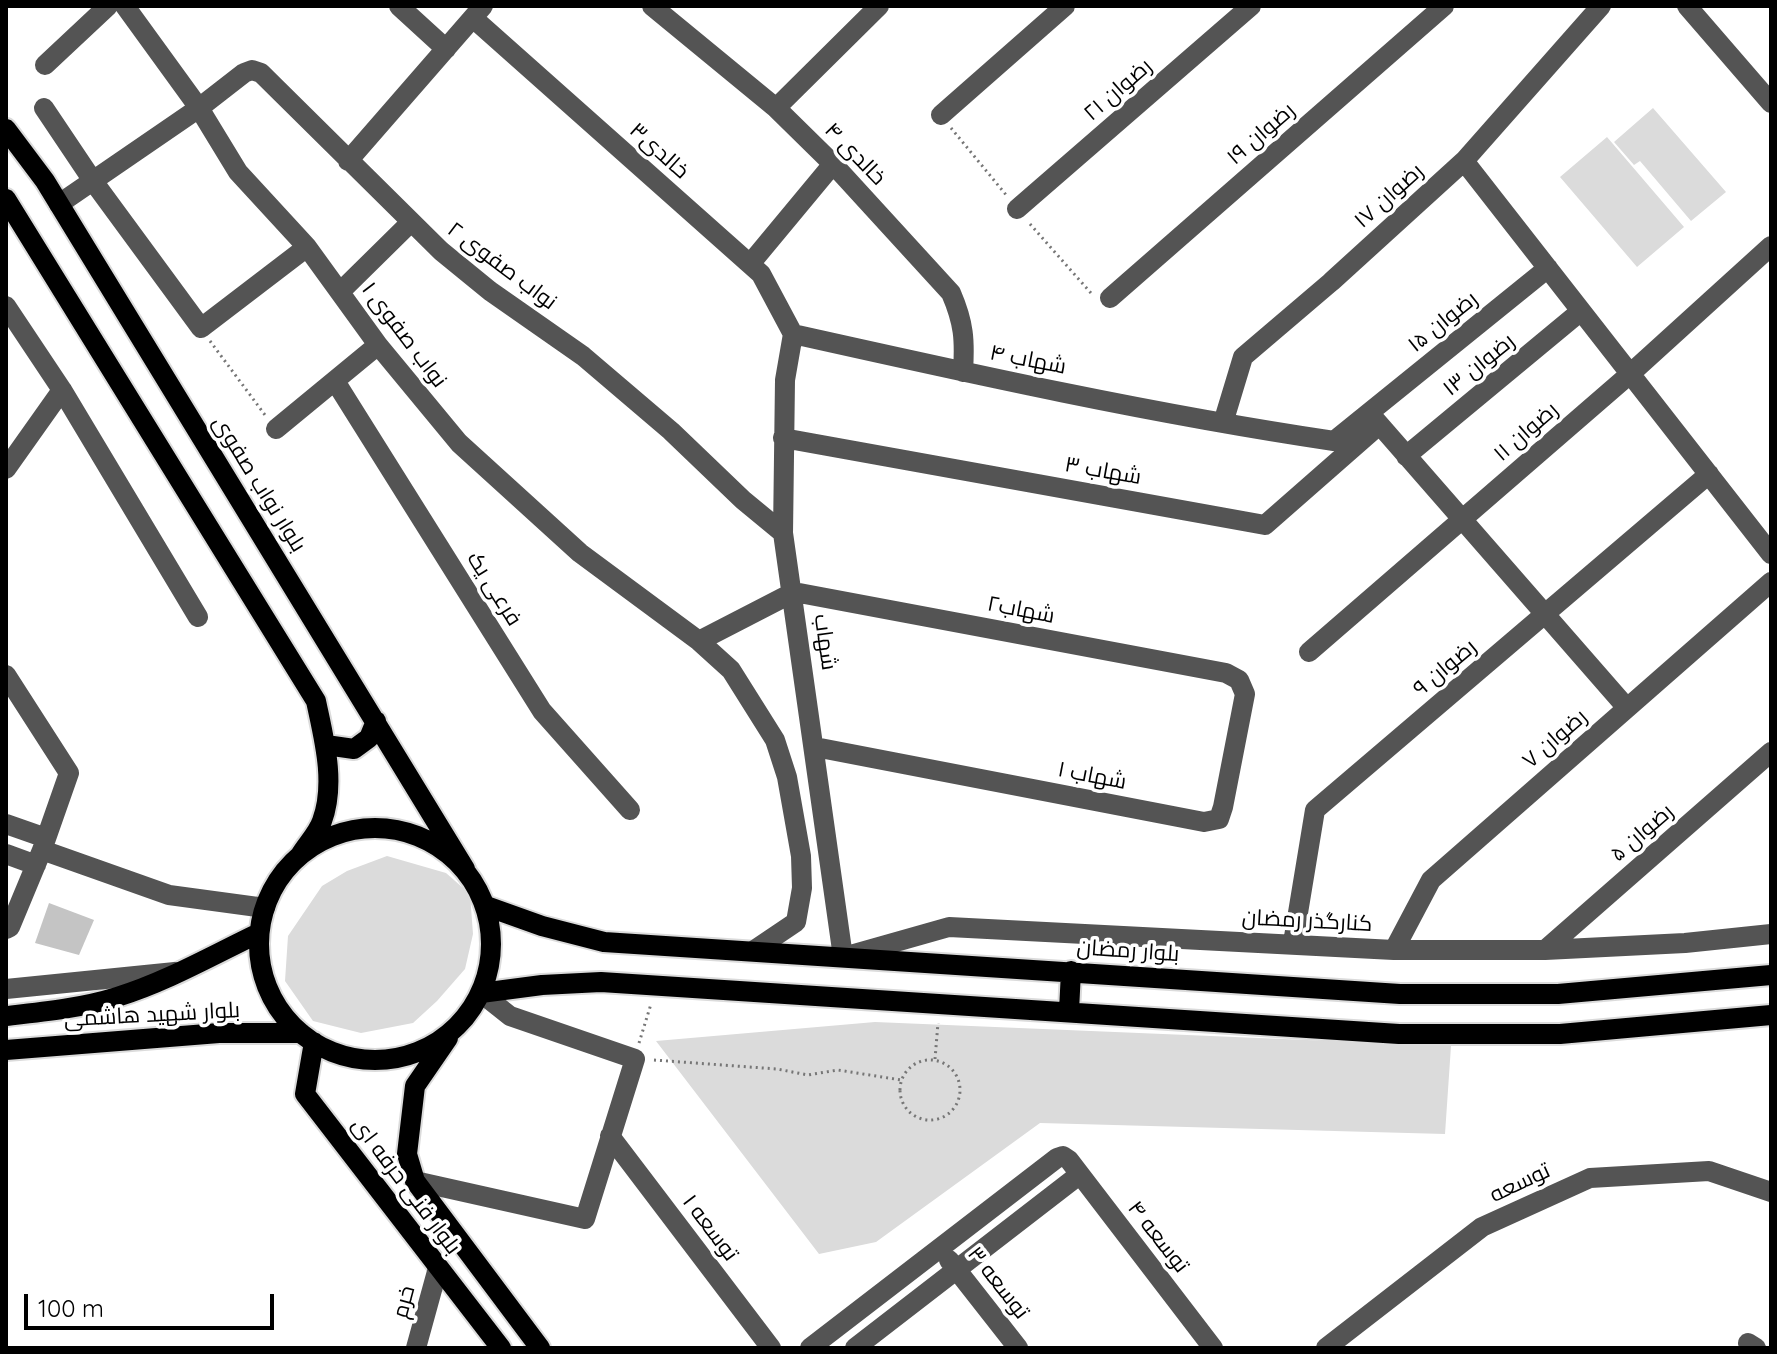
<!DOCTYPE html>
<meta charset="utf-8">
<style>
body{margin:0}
#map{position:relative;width:1777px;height:1354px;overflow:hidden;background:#fff;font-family:Quicksand,sans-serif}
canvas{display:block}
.frame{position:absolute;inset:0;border:8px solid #000;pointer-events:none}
.scale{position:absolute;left:24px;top:1294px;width:250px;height:36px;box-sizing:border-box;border:4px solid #000;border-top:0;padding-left:10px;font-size:24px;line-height:28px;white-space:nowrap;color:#000;-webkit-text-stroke:6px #fff;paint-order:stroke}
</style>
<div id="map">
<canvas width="1777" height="1354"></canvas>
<div class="frame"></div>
<div class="scale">100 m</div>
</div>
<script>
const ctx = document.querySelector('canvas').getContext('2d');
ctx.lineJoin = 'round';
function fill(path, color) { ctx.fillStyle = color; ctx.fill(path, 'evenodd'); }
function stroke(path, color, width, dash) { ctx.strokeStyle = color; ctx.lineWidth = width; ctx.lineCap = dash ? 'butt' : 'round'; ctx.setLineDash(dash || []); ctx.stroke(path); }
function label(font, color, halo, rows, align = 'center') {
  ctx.font = font + ' Quicksand,Cairo,sans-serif'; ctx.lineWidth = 7; ctx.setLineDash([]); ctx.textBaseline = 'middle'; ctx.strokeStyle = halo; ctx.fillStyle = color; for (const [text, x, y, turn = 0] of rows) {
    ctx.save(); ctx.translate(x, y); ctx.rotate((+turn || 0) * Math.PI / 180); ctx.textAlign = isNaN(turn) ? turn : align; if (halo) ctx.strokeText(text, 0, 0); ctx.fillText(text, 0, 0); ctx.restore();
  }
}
fill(new Path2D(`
 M 1653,108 L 1726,192 L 1691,221 L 1640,161 L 1634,165 L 1614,142 Z
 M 1607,137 L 1684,227 L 1637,267 L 1560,177 Z
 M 387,856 L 446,873 L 470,894 L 473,934 L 465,969 L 437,1001 L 413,1023 L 361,1033 L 313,1021 L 285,981 L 288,936 L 322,886 L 347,871 Z
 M 875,1022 L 1451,1046 L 1445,1134 L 1040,1123 L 876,1242 L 819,1254 L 656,1041 Z`), '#dbdbdb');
fill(new Path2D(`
 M 49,903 L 94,920 L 79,955 L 35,943 Z`), '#c4c4c4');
const major = new Path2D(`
 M 6,129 L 45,181 L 465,869
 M 6,199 L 316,701 C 324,739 336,783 322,821 C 318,833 307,844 301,854
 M 326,745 L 354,749 L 369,738 L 376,721
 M259 944a116 116 0 1 1 232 0a116 116 0 1 1-232 0Z
 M 486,906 L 542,926 L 604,942 L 1400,994 L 1558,994 L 1771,975
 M 481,993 L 542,985 L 601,982 L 1399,1034 L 1560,1034 L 1771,1015
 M 1069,1011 L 1071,971
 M 6,1016 C 42,1012 82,1008 117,997 C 166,982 213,955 259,933
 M 448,1038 L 415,1086 L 407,1154 L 415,1181 L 540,1348
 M 314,1042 L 305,1094 L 501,1348
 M 6,1050 L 219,1033 L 301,1033`);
stroke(major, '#dbdbdb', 24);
stroke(new Path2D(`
 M 951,128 L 1007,196
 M 1030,224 L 1091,293
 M 210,341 L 265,415
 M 639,1043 L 651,1004
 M 935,1059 L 938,1023
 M900 1090a30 30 0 1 1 60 0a30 30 0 1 1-60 0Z
 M 654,1060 L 777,1069 L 808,1075 L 838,1070 L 901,1080`), '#767676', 3, [2, 4]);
stroke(new Path2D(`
 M 125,6 L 199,108 L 238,172 L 307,247 L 378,345 L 459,443 L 580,553 L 699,641 L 731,670 L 775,740 L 787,777 L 801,856 L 802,888 L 796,922 L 753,951
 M 399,6 L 446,49
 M 652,6 L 776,108 L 833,164 L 951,293 C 964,323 965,340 963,372
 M 1687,6 L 1771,103
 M 473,18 L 761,274 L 793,334
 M 45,65 L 108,6
 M 44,108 L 93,181 L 201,328 L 307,247
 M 776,108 L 879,6
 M 941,115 L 1065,6
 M 348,161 L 483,6
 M 1464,161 L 1771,554
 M 59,204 L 199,108 L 244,73 L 252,70 L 261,73 L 441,251 L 490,291 L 583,356 L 671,431 L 743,500 L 783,533
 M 1017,209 L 1251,6
 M 750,264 L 833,164
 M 341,291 L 410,223
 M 1110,298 L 1444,6
 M 6,306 L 62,390 L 198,617
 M 793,334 L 785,380 L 783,533 L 843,957 L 949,927 L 1394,950 L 1545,950 L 1685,943 L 1771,934
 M 793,334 C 972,374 1152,414 1334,441 L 1548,268
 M 335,381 L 542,711 L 630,810
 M 1372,416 L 1627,708
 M 1223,423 L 1243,357 L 1331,282 L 1464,161 L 1601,6
 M 276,429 L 378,345
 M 783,438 L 1265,525 L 1379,425
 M 1406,456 L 1581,311
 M 6,469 L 62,390
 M 699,641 L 794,592 L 1226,673 L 1239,680 L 1245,694 L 1223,807 L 1219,819 L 1204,822 L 815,747
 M 1309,652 L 1630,374 L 1771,246
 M 6,675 L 69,773 L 42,850 L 10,927 L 6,929
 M 6,824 L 46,838
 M 42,850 L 169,895 L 265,908
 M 6,854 L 36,865
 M 1293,943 L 1315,810 L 1709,474
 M 1394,950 L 1431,880 L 1771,582
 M 1545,950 L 1771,752
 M 6,989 L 175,972
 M 610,1136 L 771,1348
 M 415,1181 L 585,1219 L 635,1059 L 510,1016 L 481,993
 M 949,1260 L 1018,1348
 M 1748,1343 L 1756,1348
 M 416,1348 L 438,1268
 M 810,1348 L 1057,1158 L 1063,1156 L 1069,1160 L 1213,1348
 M 855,1348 L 1079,1175
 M 1326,1348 L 1482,1227 L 1590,1178 L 1709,1171 L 1771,1192`), '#545454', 20);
stroke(major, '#000', 20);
label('22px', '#000', '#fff', [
 ["رضوان ۲۱",1118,90,-41],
 ["رضوان ۱۹",1261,134,-41],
 ["خالدی۳",659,151,42],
 ["خالدی ۴",855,154,46],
 ["رضوان ۱۷",1389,196,-42],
 ["نواب صفوی ۲",502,266,37],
 ["رضوان ۱۵",1443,322,-39],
 ["نواب صفوی ۱",404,335,53],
 ["شهاب ۴",1028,360,11],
 ["رضوان ۱۳",1479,365,-39],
 ["رضوان ۱۱",1526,432,-41],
 ["شهاب ۳",1103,471,10],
 ["بلوار نواب صفوی",259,484,58],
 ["فرعی یک",494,589,58],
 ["شهاب۲",1021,610,11],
 ["شهاب",825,642,82],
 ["رضوان ۹",1445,668,-40],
 ["رضوان ۷",1555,739,-41],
 ["شهاب ۱",1092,776,11],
 ["رضوان ۵",1642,833,-41],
 ["کنارگذر رمضان",1307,921,3],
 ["بلوار رمضان",1128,951,4],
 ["بلوار شهید هاشمی",152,1015,-3],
 ["توسعه",1520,1183,-25],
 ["بلوار فنی حرفه ای",406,1186,53],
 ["توسعه ۱",710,1228,53],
 ["توسعه ۴",1158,1237,52],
 ["توسعه ۳",998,1283,52],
 ["خرم",404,1302,-75]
]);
</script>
